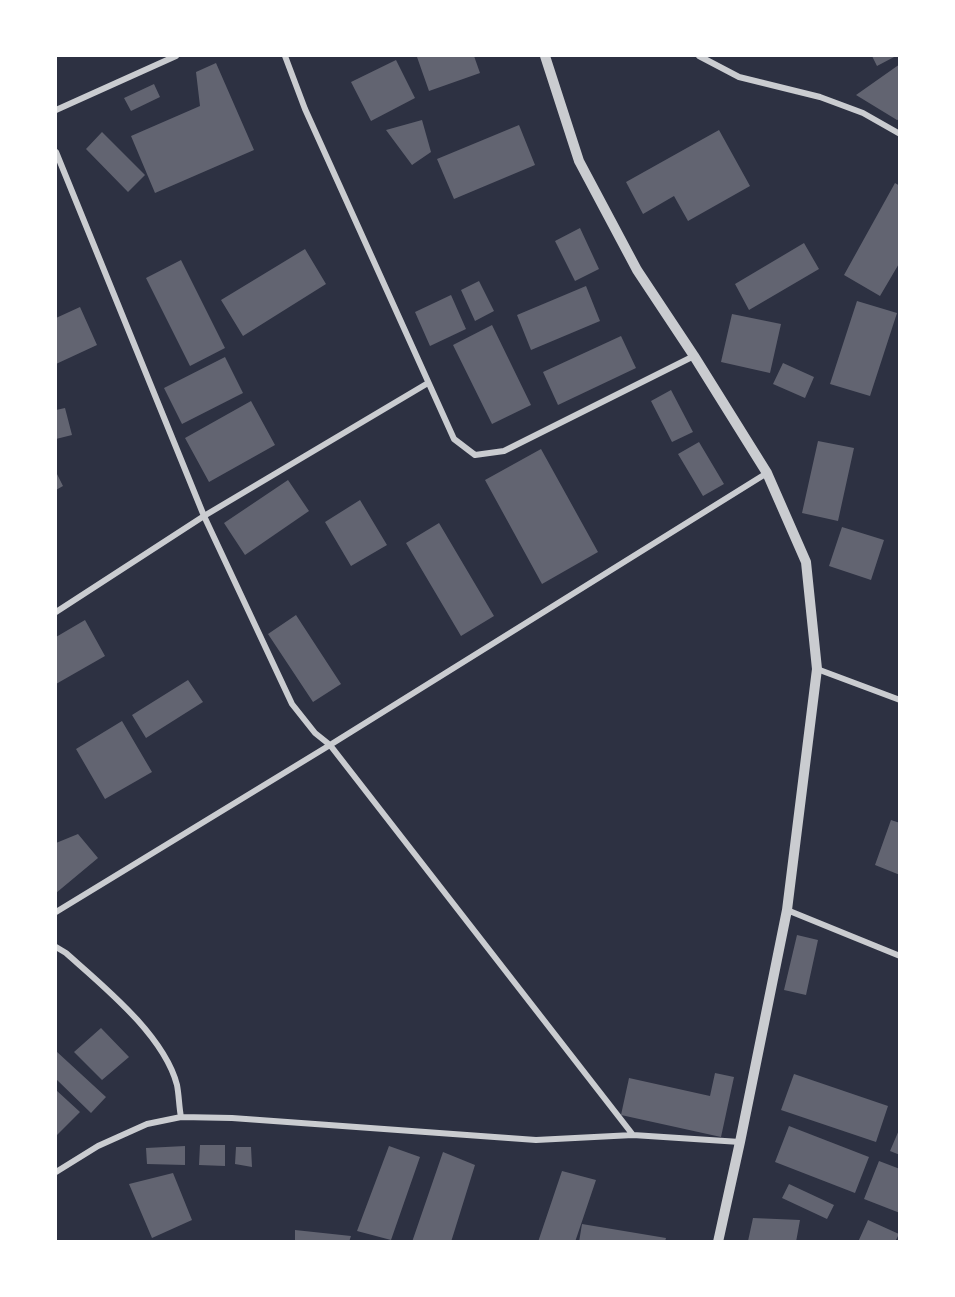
<!DOCTYPE html>
<style>
body{margin:0}
#map{position:relative;width:955px;height:1297px;overflow:hidden;background:#2d3142;font-family:"Golos Text",sans-serif}
canvas{display:block}
.frame{position:absolute;inset:0;border:57px solid #fff;pointer-events:none}
</style>
<div id="map">
<canvas width="955" height="1297"></canvas>
<div class="frame"></div>
</div>
<script>
const ctx = document.querySelector('canvas').getContext('2d');
ctx.lineJoin = 'round';
function fill(path, color) { ctx.fillStyle = color; ctx.fill(path, 'evenodd'); }
function stroke(path, color, width, dash) { ctx.strokeStyle = color; ctx.lineWidth = width; ctx.lineCap = dash ? 'butt' : 'round'; ctx.setLineDash(dash || []); ctx.stroke(path); }
fill(new Path2D(`
 M 423,56 L 474,56 L 480,73 L 429,91 L 417,57 Z
 M 872,56 L 896,56 L 877,66 Z
 M 396,60 L 415,98 L 371,121 L 351,82 Z
 M 216,63 L 254,150 L 155,193 L 131,136 L 200,106 L 196,72 Z
 M 900,64 L 900,119 L 897,120 L 856,95 Z
 M 154,84 L 160,97 L 131,111 L 124,98 Z
 M 422,120 L 431,152 L 412,165 L 386,130 Z
 M 519,125 L 535,165 L 454,199 L 437,159 Z
 M 719,130 L 750,186 L 688,221 L 674,196 L 643,214 L 626,182 Z
 M 102,132 L 145,175 L 128,192 L 86,149 Z
 M 895,183 L 900,186 L 900,262 L 880,296 L 844,275 Z
 M 580,228 L 599,269 L 575,281 L 555,241 Z
 M 804,243 L 819,269 L 749,310 L 735,284 Z
 M 305,249 L 326,284 L 243,336 L 221,300 Z
 M 181,260 L 225,348 L 190,366 L 146,278 Z
 M 479,281 L 494,311 L 475,321 L 461,290 Z
 M 586,286 L 600,321 L 531,350 L 517,315 Z
 M 451,295 L 466,329 L 430,346 L 415,312 Z
 M 857,301 L 897,313 L 870,396 L 830,384 Z
 M 80,307 L 97,345 L 56,364 L 56,318 Z
 M 732,314 L 781,324 L 770,373 L 721,362 Z
 M 492,325 L 531,405 L 492,424 L 453,345 Z
 M 621,336 L 636,368 L 558,405 L 543,372 Z
 M 225,357 L 243,393 L 182,424 L 164,388 Z
 M 783,363 L 814,377 L 805,398 L 773,384 Z
 M 671,390 L 693,432 L 672,442 L 651,401 Z
 M 251,401 L 275,445 L 209,482 L 185,438 Z
 M 65,408 L 72,435 L 56,439 L 56,410 Z
 M 818,441 L 854,448 L 838,521 L 802,513 Z
 M 699,442 L 724,484 L 703,496 L 678,454 Z
 M 541,449 L 598,552 L 542,584 L 485,480 Z
 M 56,472 L 63,486 L 56,490 Z
 M 288,480 L 309,511 L 245,555 L 224,523 Z
 M 360,500 L 387,545 L 351,566 L 325,522 Z
 M 439,523 L 494,616 L 461,636 L 406,543 Z
 M 842,527 L 884,540 L 871,580 L 829,566 Z
 M 296,615 L 341,684 L 313,702 L 268,634 Z
 M 85,620 L 105,656 L 56,684 L 56,637 Z
 M 188,680 L 203,702 L 146,738 L 132,715 Z
 M 122,721 L 152,772 L 105,799 L 76,749 Z
 M 891,820 L 900,823 L 900,875 L 875,865 Z
 M 78,834 L 98,858 L 56,893 L 56,843 Z
 M 797,935 L 818,940 L 806,995 L 784,990 Z
 M 101,1028 L 129,1057 L 102,1080 L 74,1052 Z
 M 56,1051 L 106,1097 L 91,1113 L 56,1079 Z
 M 715,1073 L 734,1077 L 721,1137 L 621,1115 L 629,1078 L 710,1096 Z
 M 794,1074 L 888,1106 L 876,1142 L 781,1110 Z
 M 56,1090 L 80,1112 L 56,1136 Z
 M 789,1126 L 869,1157 L 855,1193 L 775,1162 Z
 M 899,1130 L 900,1130 L 900,1155 L 890,1151 Z
 M 200,1145 L 225,1145 L 225,1166 L 199,1165 Z
 M 185,1146 L 185,1165 L 147,1164 L 146,1148 Z
 M 389,1146 L 420,1157 L 391,1240 L 357,1231 Z
 M 236,1147 L 251,1147 L 252,1167 L 235,1164 Z
 M 443,1152 L 475,1165 L 451,1242 L 412,1242 Z
 M 879,1161 L 900,1169 L 900,1213 L 864,1199 Z
 M 562,1171 L 596,1180 L 575,1242 L 538,1242 Z
 M 173,1173 L 192,1220 L 152,1238 L 129,1184 Z
 M 789,1184 L 834,1205 L 827,1219 L 782,1198 Z
 M 753,1218 L 800,1220 L 796,1242 L 748,1241 Z
 M 868,1220 L 899,1234 L 895,1242 L 858,1242 Z
 M 582,1224 L 666,1238 L 665,1242 L 579,1242 Z
 M 295,1230 L 351,1236 L 349,1242 L 295,1242 Z`), '#626471');
stroke(new Path2D(`
 M 285,56 L 305,109 L 454,439 L 475,455 L 504,451 L 694,356
 M 699,56 L 739,77 L 820,97 L 863,113 L 900,134
 M 56,110 L 176,56
 M 56,152 L 204,516 L 292,704 L 315,733 L 330,745 L 633,1135
 M 56,612 L 204,516 L 428,383
 M 817,669 L 900,700
 M 787,910 L 900,956
 M 56,912 L 330,745 L 767,473
 M 56,947 L 66,953 C 103,986 164,1035 177,1085 C 179,1095 179,1107 181,1117
 M 56,1172 L 98,1146 L 147,1124 L 181,1117 L 232,1118 L 536,1140 L 633,1135 L 740,1142`), '#caccd0', 6);
stroke(new Path2D(`
 M 545,56 L 579,161 L 637,270 L 694,356 L 767,473 L 806,562 L 817,669 L 787,910 L 740,1142 L 718,1242`), '#caccd0', 10);
</script>
